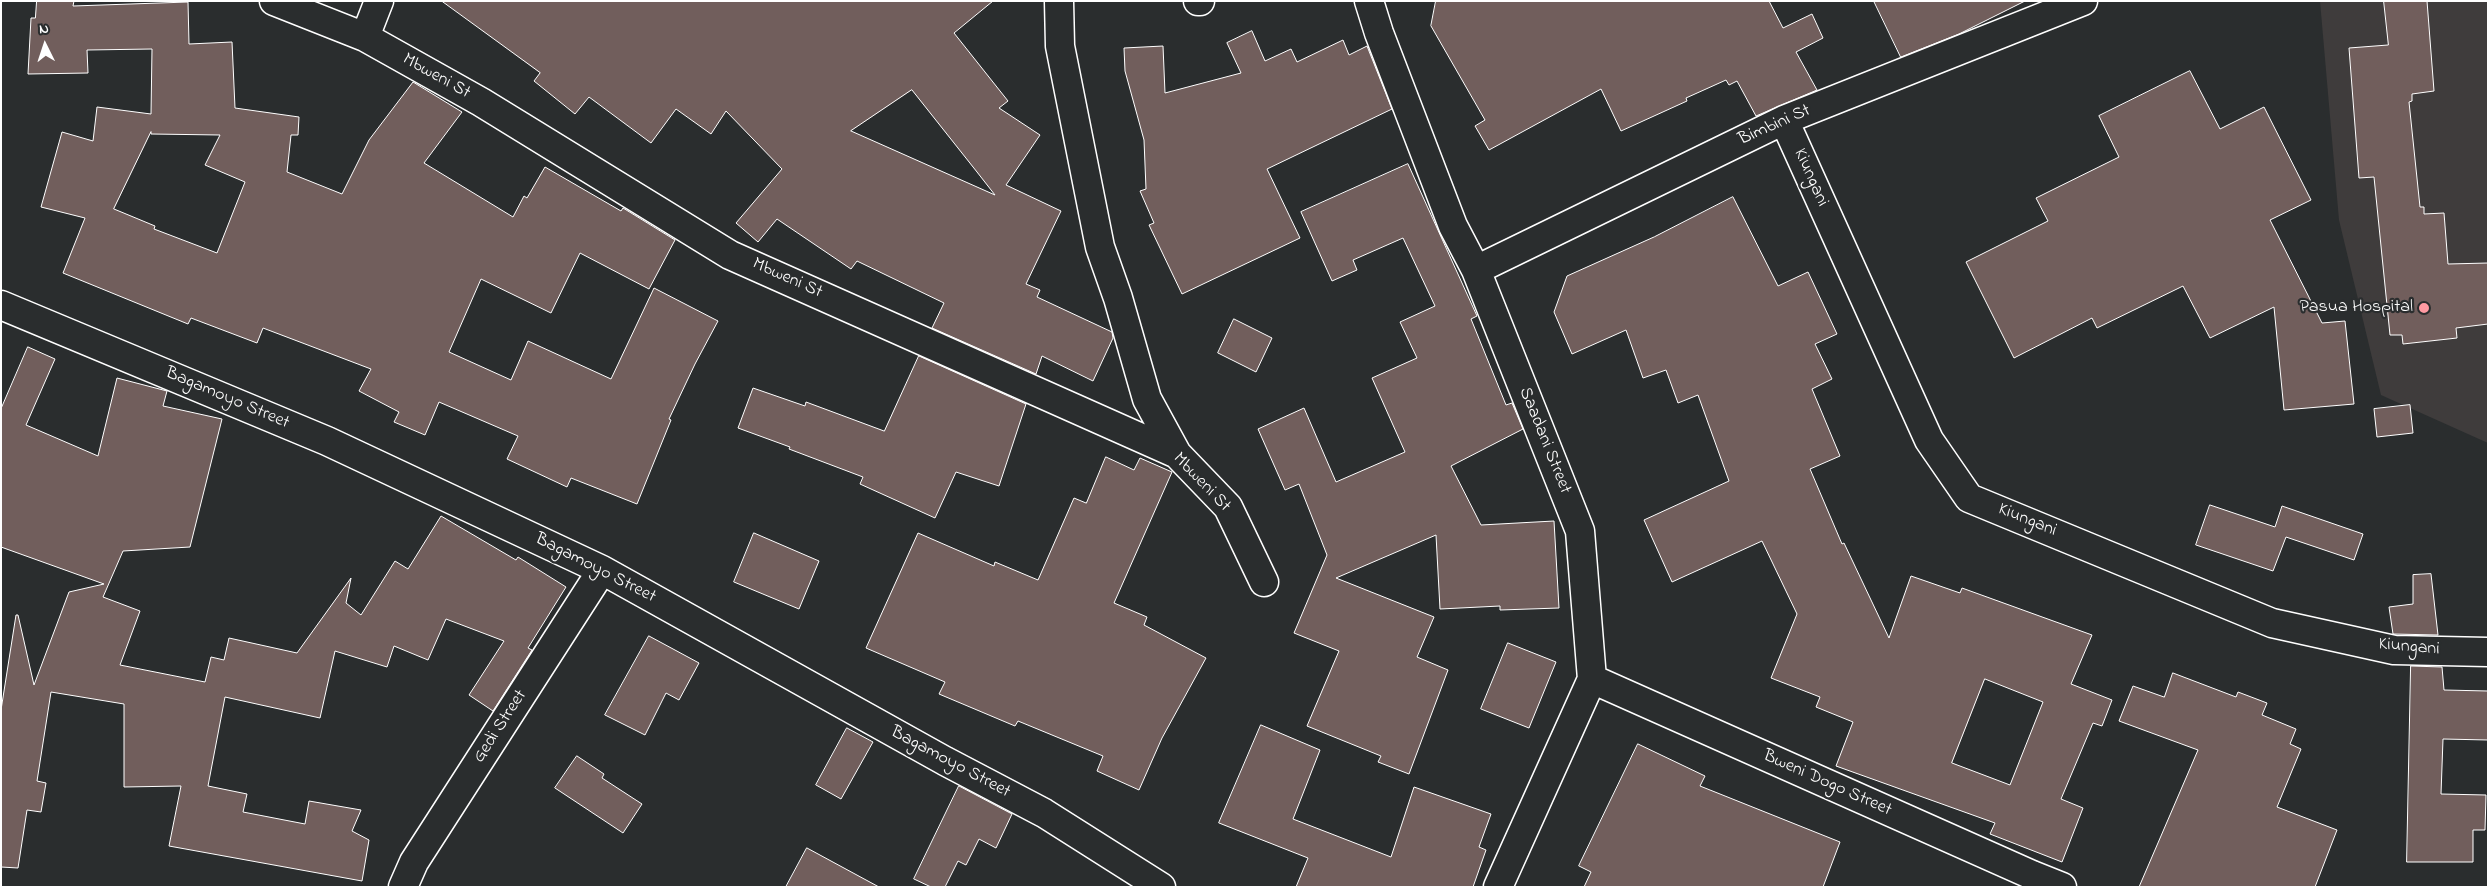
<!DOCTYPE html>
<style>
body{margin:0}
#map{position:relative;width:2489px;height:888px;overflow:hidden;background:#2a2d2e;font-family:"Indie Flower",sans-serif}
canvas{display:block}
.frame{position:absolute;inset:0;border:2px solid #fff;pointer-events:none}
.north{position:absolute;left:20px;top:20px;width:50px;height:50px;-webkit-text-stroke:4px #2a2d2e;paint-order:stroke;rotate:356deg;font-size:14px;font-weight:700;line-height:20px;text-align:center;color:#fff}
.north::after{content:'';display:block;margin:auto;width:18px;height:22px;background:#fff;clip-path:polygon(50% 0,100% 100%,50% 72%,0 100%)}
</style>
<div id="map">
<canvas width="2489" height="888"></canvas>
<div class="frame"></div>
<div class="north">N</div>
</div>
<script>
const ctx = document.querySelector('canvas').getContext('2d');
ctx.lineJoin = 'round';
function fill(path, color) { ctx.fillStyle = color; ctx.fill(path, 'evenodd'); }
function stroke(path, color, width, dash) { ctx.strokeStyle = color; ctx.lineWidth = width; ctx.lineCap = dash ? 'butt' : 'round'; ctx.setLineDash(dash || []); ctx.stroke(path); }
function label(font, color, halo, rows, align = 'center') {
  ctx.font = font + ' "Indie Flower",sans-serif'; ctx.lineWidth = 4.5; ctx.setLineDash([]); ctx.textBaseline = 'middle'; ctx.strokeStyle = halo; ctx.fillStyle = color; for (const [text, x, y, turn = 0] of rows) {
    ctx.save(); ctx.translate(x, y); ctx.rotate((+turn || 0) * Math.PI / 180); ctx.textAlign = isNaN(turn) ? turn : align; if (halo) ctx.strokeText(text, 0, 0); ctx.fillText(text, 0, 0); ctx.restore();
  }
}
fill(new Path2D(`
 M 2320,1 L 2488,1 L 2488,443 L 2381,395 L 2339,220 Z`), '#3f3c3c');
const building = new Path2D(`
 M 37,1 L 74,1 L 73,6 L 188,2 L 189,44 L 232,42 L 235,108 L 299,117 L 298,135 L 291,135 L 287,172 L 342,194 L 369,140 L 413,82 L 462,112 L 424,163 L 513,217 L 524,196 L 527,198 L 545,167 L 621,211 L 623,208 L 675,240 L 649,289 L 580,253 L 551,313 L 481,279 L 449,352 L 511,380 L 528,341 L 611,379 L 654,288 L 718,321 L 695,364 L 669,419 L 671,420 L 637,504 L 571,478 L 567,487 L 507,459 L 518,436 L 439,402 L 425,435 L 394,422 L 399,412 L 359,391 L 371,369 L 263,328 L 257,343 L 191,318 L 188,324 L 63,273 L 85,218 L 41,207 L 62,132 L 93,141 L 97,107 L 151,114 L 152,49 L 87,50 L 88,73 L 28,74 L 31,18 L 35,18 ZM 151,132 L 151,134 L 220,135 L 205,165 L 245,182 L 217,253 L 154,229 L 155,226 L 114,209 Z
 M 442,1 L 993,1 L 954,33 L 1008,101 L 999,108 L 1040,135 L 1006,185 L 1061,211 L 1026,284 L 1040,290 L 1037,297 L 1112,332 L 1113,338 L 1093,381 L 1042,356 L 1036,374 L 932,328 L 944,303 L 857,261 L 851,269 L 777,219 L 758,242 L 736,223 L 782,169 L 726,111 L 711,134 L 676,109 L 651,143 L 589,97 L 575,114 L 534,81 L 540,73 ZM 912,90 L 977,172 L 995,195 L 851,131 Z
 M 1436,1 L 1769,1 L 1783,28 L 1812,14 L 1823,38 L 1796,52 L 1817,90 L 1756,116 L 1737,81 L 1729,85 L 1726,80 L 1686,98 L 1687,101 L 1621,131 L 1601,89 L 1489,150 L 1475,126 L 1485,120 L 1431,26 Z
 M 1874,1 L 2025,1 L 1959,34 L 1901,57 Z
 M 2384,1 L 2427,1 L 2434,91 L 2412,94 L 2412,101 L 2409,102 L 2420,207 L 2424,207 L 2424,214 L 2444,213 L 2448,264 L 2488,263 L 2488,324 L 2456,328 L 2457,338 L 2403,344 L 2402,335 L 2390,335 L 2374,177 L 2359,178 L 2349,48 L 2388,45 Z
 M 1252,31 L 1265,61 L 1291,49 L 1297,62 L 1343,40 L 1349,55 L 1367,46 L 1392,109 L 1267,169 L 1300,238 L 1182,294 L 1149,225 L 1154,223 L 1140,191 L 1146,189 L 1144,140 L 1125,71 L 1124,48 L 1163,46 L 1165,93 L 1241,73 L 1227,43 Z
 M 2190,71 L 2220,129 L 2264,107 L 2311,200 L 2270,220 L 2322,323 L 2345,321 L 2354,404 L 2284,410 L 2274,307 L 2210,338 L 2183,286 L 2097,328 L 2092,318 L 2014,358 L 1966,262 L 2048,221 L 2036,198 L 2119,157 L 2099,116 Z
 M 1408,164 L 1477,316 L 1471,319 L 1506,405 L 1512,403 L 1523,429 L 1451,466 L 1481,525 L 1554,521 L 1559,608 L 1500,610 L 1500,606 L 1440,609 L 1436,535 L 1336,578 L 1434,617 L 1417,657 L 1448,670 L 1409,774 L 1378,762 L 1381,756 L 1307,726 L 1339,651 L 1294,633 L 1327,555 L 1299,484 L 1285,490 L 1258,429 L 1304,408 L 1336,482 L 1405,452 L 1372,378 L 1417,358 L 1400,322 L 1435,306 L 1403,238 L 1353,260 L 1357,270 L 1332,281 L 1301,212 Z
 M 1733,197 L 1778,286 L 1808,272 L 1837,334 L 1815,344 L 1832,379 L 1812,389 L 1840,456 L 1810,469 L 1842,544 L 1844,543 L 1889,638 L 1911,576 L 1960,593 L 1962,588 L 2092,635 L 2071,684 L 2112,700 L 2102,726 L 2093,723 L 2061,799 L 2083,808 L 2062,862 L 1990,834 L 1995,823 L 1836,766 L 1853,722 L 1816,707 L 1820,697 L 1771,678 L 1797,614 L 1762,541 L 1672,582 L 1644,520 L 1729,481 L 1698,395 L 1678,403 L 1666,370 L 1643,378 L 1626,330 L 1572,354 L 1554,312 L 1567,276 L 1654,237 ZM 1985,679 L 2043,702 L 2010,785 L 1952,763 Z
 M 1234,319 L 1272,338 L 1256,372 L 1218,353 Z
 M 28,347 L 55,359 L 26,425 L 98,456 L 117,378 L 167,391 L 163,406 L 222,419 L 190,547 L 123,551 L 103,597 L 140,611 L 120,665 L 205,682 L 211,657 L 224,660 L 229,638 L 297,653 L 351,578 L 346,603 L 361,615 L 395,561 L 408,569 L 441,516 L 516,560 L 518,557 L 566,587 L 528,648 L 532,650 L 493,711 L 469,695 L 504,641 L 446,619 L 428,660 L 394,646 L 387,667 L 335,651 L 320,718 L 225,697 L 208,786 L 247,794 L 243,812 L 305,824 L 309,801 L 361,810 L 352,831 L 369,840 L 362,881 L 169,846 L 181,786 L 124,787 L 124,704 L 51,692 L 37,781 L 46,783 L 41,812 L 27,810 L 18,868 L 1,867 L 1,710 L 16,615 L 18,615 L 34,685 L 69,592 L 104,584 L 1,547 L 1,409 Z
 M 919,356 L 1026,404 L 999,486 L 956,472 L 935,518 L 860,484 L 863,477 L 789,449 L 790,447 L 738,428 L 753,388 L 805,406 L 806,402 L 884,431 Z
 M 2410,405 L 2413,433 L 2377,437 L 2374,409 Z
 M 1106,457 L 1134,470 L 1140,458 L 1172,472 L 1114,603 L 1147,617 L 1144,625 L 1206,658 L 1162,738 L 1139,790 L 1097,771 L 1103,756 L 1018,721 L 1015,726 L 939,694 L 945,682 L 866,648 L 918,533 L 994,566 L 995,562 L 1038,580 L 1074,498 L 1086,503 Z
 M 2210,505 L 2275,527 L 2282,506 L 2363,534 L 2354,560 L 2286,537 L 2273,571 L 2196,545 Z
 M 754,533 L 819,561 L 799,609 L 734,582 Z
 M 2431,574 L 2438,635 L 2393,634 L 2389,607 L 2413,604 L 2413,575 Z
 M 649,636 L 699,663 L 679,700 L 666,693 L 645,735 L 605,715 Z
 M 1508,643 L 1556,662 L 1529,728 L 1481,709 Z
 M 2411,666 L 2442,667 L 2444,690 L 2488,691 L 2488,740 L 2443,739 L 2441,794 L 2486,795 L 2485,830 L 2473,830 L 2473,862 L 2407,862 Z
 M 2173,673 L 2236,697 L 2238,692 L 2267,703 L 2262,715 L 2296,729 L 2290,744 L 2301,749 L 2277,807 L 2337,830 L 2315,887 L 2139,887 L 2198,750 L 2119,721 L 2133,686 L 2164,697 Z
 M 1261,725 L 1320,750 L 1293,819 L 1391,857 L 1414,787 L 1491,814 L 1479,847 L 1486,850 L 1473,887 L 1296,887 L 1308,858 L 1219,823 Z
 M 847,728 L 873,742 L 841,799 L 816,785 Z
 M 1638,744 L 1705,776 L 1700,786 L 1840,842 L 1823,887 L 1584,887 L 1591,872 L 1579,866 Z
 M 577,756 L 604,774 L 602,778 L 642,804 L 623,833 L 555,788 Z
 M 959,786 L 1012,814 L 996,848 L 979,839 L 966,865 L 958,861 L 945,887 L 931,887 L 914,879 Z
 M 807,848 L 879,887 L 786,887 Z`);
fill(building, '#715e5c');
stroke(building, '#fff', 1);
const minor = new Path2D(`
 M 274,1 L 365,37 L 481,102 L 730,255 L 1177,454 L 1228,507 L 1264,582
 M 1059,1 L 1060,46 L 1100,247 L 1118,298 L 1147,399 L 1177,454
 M 1198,1 L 1200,1
 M 1369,1 L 1379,33 L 1453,226 L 1476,270 L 1580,531 L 1592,679 L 1498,887
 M 365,37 L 379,1
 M 1784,120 L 1929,440 L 1969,498 L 2272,623 L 2394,650 L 2488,652
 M 1476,270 L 1784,120 L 2083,1
 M 1,305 L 327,441 L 602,570 L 945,761 L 1044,813 L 1161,887
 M 1592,679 L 2032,875 L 2062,887
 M 403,887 L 414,862 L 602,570`);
stroke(minor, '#fff', 31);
stroke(minor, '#2a2d2e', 28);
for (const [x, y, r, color] of [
 [2424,308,6,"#ff9aa2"]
]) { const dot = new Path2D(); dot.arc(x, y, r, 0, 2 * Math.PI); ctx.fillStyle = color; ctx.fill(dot); stroke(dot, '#2a2d2e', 2); }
label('18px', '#fff', '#2a2d2e', [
 ["Mbweni St",436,77,29],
 ["Bimbini St",1775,126,-24],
 ["Kiungani",1810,178,66],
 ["Mbweni St",787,279,24],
 ["Bagamoyo Street",227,399,23],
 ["Saadani Street",1544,441,68],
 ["Mbweni St",1201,483,46],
 ["Kiungani",2027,521,22],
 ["Bagamoyo Street",595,569,27],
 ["Kiungani",2409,648,5],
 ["Gedi Street",501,727,-57],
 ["Bagamoyo Street",950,763,28],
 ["Bweni Dogo Street",1827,784,24]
]);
label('18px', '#fff', '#2a2d2e', [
 ["Pasua Hospital",2413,308]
], 'right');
</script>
